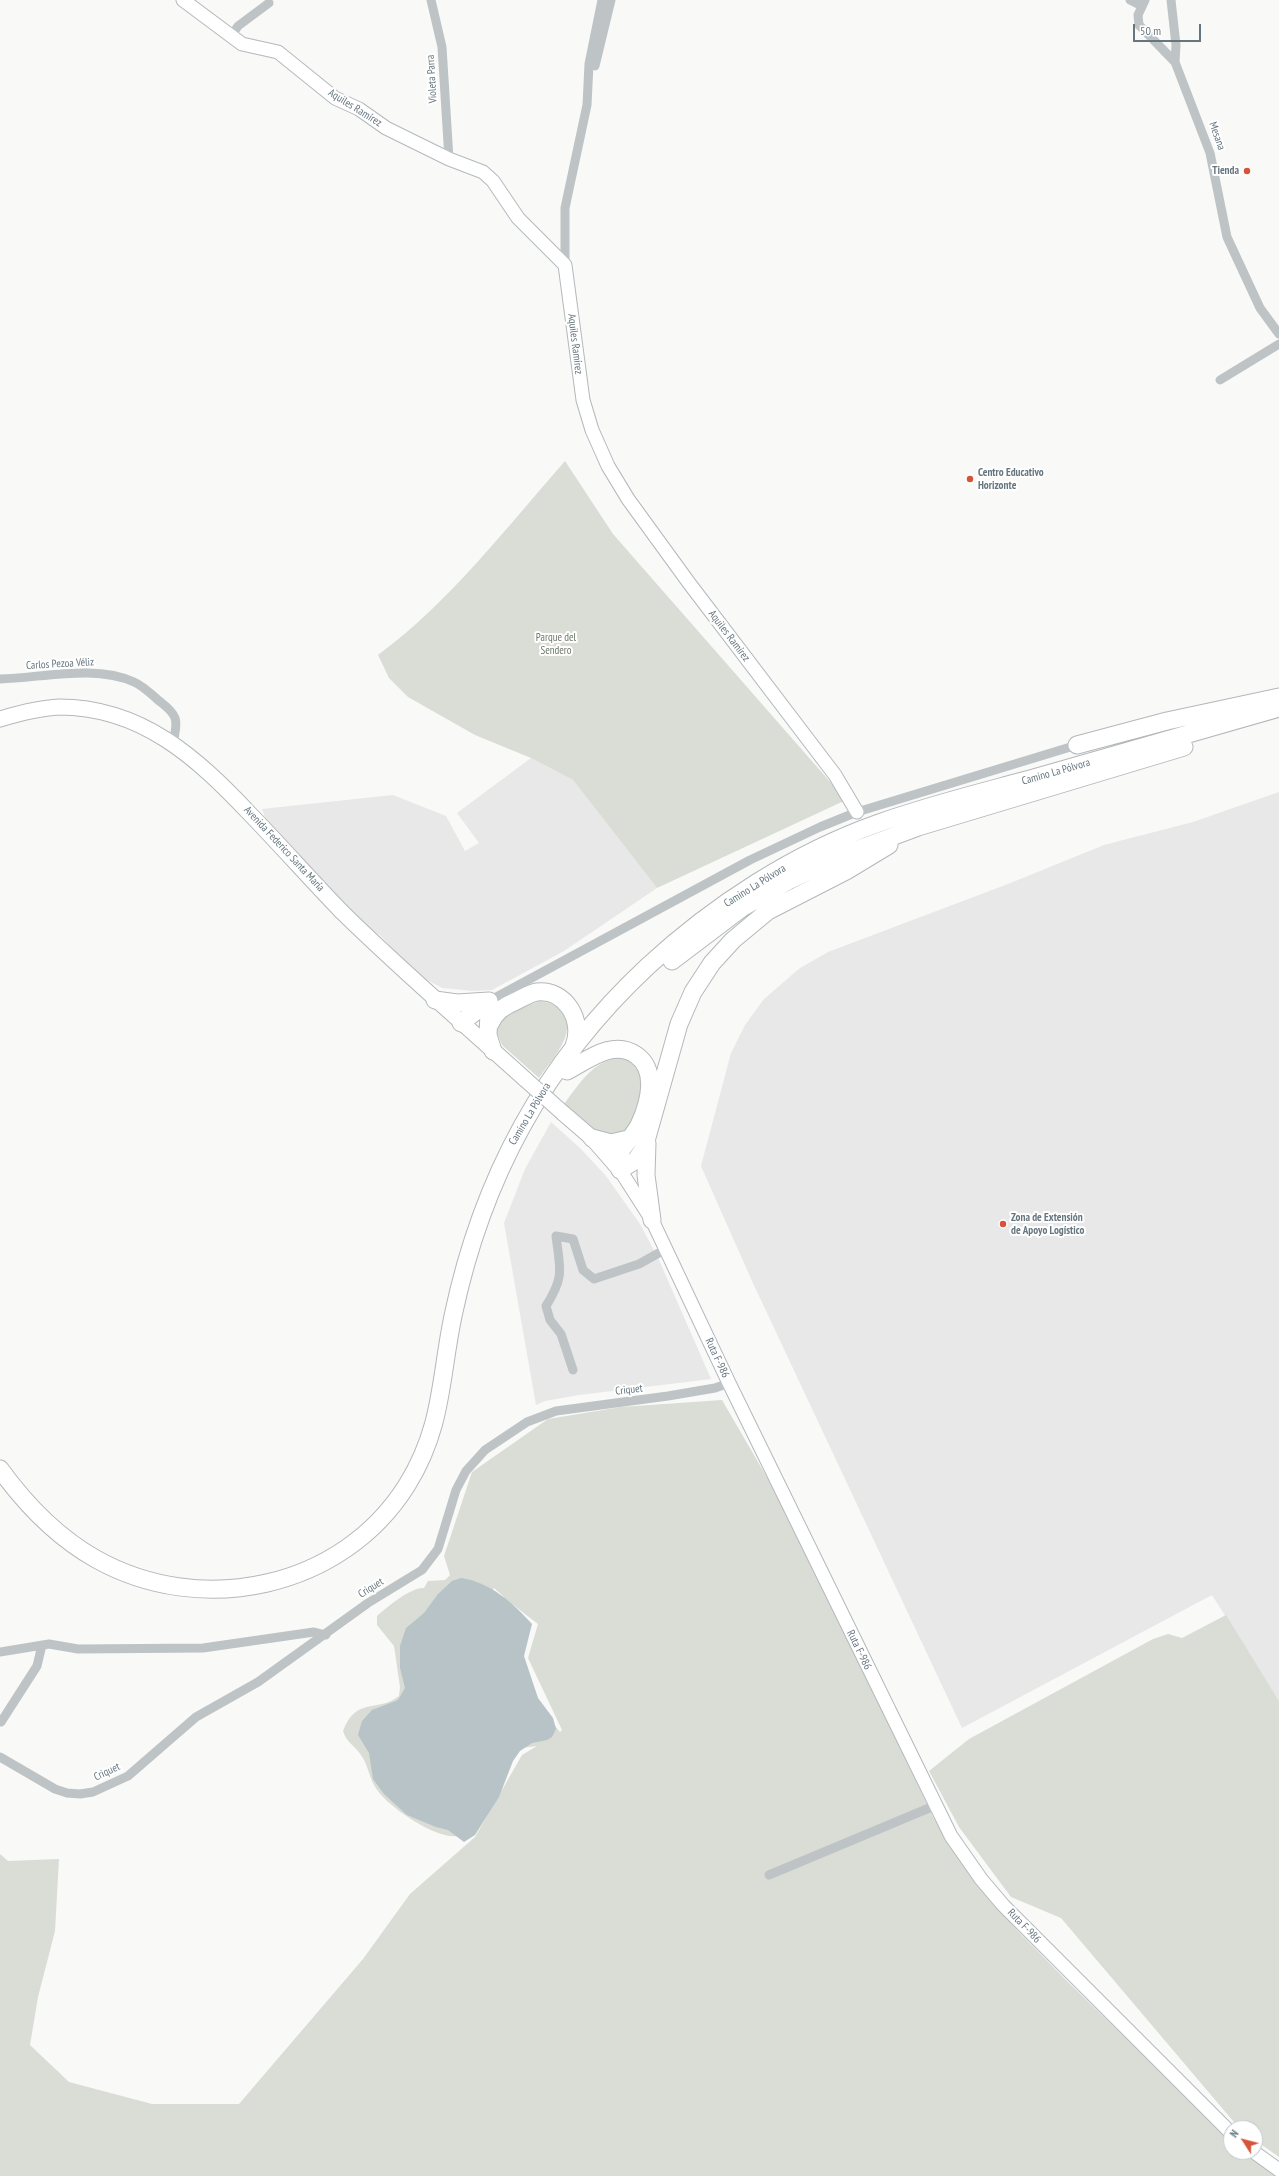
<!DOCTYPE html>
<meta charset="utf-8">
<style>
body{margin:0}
#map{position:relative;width:1279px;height:2176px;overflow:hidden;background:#f9f9f7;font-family:"PT Sans Narrow",sans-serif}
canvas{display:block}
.north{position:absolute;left:1223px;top:2120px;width:40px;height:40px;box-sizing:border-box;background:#fff;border:1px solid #c2c8cc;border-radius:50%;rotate:306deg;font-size:11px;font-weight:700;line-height:16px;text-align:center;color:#66767f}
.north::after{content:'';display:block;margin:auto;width:14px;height:18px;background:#d4543b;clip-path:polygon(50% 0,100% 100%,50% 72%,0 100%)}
.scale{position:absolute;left:1133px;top:24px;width:68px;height:18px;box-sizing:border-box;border:2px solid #66767f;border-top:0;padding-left:5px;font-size:12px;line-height:14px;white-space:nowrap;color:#66767f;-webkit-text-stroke:3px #fff;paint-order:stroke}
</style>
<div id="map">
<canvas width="1279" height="2176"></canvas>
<div class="north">N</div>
<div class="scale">50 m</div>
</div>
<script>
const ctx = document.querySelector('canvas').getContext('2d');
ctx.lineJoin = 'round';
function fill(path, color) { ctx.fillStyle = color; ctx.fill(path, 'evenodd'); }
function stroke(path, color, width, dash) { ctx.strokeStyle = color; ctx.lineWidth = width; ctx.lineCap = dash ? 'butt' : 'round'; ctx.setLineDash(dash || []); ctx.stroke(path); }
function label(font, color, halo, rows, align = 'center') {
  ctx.font = font + ' "PT Sans Narrow",sans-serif'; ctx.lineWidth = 4; ctx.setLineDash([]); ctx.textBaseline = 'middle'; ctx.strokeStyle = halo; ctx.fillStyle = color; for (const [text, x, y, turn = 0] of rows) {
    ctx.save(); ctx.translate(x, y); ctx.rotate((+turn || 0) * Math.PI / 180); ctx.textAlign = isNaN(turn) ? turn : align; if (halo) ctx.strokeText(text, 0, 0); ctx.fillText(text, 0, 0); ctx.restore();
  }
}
fill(new Path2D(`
 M 531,758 L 573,780 L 657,888 L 564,951 L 492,990 L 473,991 L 442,988 L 414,973 L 381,936 L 358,920 L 266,820 L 262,809 L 393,795 L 446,816 L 465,851 L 479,843 L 457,813 Z
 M 1279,792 L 1279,1701 L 1212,1595 L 962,1728 L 752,1281 L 701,1166 L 731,1053 L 745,1025 L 764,999 L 800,968 L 828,952 L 1008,884 L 1104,845 L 1193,822 Z
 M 551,1122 L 580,1148 L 606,1176 L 640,1224 L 659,1260 L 711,1379 L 579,1395 L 545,1401 L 536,1405 L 504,1223 L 525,1169 Z`), '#e7e8e7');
fill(new Path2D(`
 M 565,461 L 613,534 L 846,800 L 657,888 L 573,780 L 531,758 L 475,735 L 408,697 L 389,678 L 378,655 C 450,602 506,528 565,461 Z
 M 540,1001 C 549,1002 556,1005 562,1012 C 579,1033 550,1061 539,1078 L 502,1045 L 496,1030 L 505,1015 Z
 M 622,1057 L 635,1062 L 644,1080 L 637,1115 L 631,1126 L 621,1134 L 599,1136 L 564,1104 C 581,1082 592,1061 622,1057 Z
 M 722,1400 L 790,1517 L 934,1819 L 969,1873 L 1015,1928 L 1068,1982 L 1231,2140 L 1231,2152 L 1246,2152 L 1278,2176 L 0,2176 L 0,1854 L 8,1861 L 59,1859 L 55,1931 L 38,1997 L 30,2045 L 69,2082 L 152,2104 L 239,2104 L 363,1959 L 410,1894 L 475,1837 L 522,1755 L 537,1746 L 521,1748 L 458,1836 C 437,1840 390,1808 378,1791 C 369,1780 369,1766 361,1755 C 355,1746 346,1742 343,1731 C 356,1696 378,1713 399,1696 L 400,1687 L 394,1646 L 377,1625 L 377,1616 C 387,1607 411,1587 424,1588 L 428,1581 L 445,1580 L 450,1575 L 444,1556 L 472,1472 L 548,1419 L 621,1407 ZM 494,1588 L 504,1597 L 500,1605 L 491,1594 ZM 512,1604 L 538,1624 L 528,1658 L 562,1730 L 560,1732 L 543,1711 L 517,1645 Z
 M 1226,1615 L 1279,1701 L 1279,2157 L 1255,2140 L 1255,2128 L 1239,2128 L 1061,1918 L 1011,1897 L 959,1827 L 929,1771 L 969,1739 L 1153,1639 L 1168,1634 L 1182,1638 Z`), '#d9ddd6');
fill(new Path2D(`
 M 461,1578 C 490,1582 513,1603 532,1624 L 524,1656 L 538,1698 L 553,1718 L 556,1729 L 552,1737 L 547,1740 L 532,1743 L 520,1751 L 513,1761 L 499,1797 L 475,1835 L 464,1842 L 448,1830 L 436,1827 L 407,1815 L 384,1794 L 373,1779 L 369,1753 L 358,1735 L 362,1721 L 372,1710 L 398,1700 L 405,1688 L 400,1668 L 400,1646 L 406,1628 L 424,1613 L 438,1594 L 452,1581 Z`), '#b7c3c7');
const secondary = new Path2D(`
 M 183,0 L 242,44 L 278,52 L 335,98 L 359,109 L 386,128 L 449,159 L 483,172 L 493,181 L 518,218 L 565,265 L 583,400 L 592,430 L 608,466 L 628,499 L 689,583 L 835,775 L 857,812
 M 620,1170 L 652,1220 L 729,1383 L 951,1836 L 981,1879 L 1003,1905 L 1231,2133
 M 1254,2152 L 1279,2170`);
const primary = new Path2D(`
 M 0,719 C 20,713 39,708 59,707 C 142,707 197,758 250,814 C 281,846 311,880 342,912 C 401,970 464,1024 526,1080
 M 563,1113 L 592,1138 L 620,1170`);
const highway = new Path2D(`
 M 1077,745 L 1167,721 L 1279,697
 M 672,961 L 742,908 L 790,880 L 840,856 L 918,827 L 1184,747
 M 435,1000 L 457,1003 L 489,1001
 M 489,1013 L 488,1035 L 493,1051
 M 461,1023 L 489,1001
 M 490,1024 C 495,1012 503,1007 514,1002 C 521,999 530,993 537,992 C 566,989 584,1021 574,1046
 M 567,1071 C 588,1060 613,1039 636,1055 C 658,1070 649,1103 640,1123 C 633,1139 619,1146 616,1164
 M 592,1138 L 611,1143 L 628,1139
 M 647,1143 L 646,1175 L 652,1220
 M 620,1170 L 636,1160 L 644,1148 L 679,1024 L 693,992 L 712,963 L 733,940 L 768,911 L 846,871 L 889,845
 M 0,1469 C 26,1505 57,1537 96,1559 C 201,1618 342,1589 407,1485 C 443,1427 440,1378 453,1316 C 482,1178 544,1063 648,966 C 714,905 794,853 879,823 C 932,804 987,791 1041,776 C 1120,753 1200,731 1279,708`);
stroke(secondary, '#b3b9bd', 15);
stroke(primary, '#b2b8bb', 17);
stroke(highway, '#b4b8bb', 19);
stroke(new Path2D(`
 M 431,0 L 442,47 L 449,159
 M 1130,0 L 1142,6
 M 1145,0 L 1138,15 L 1139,25 L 1175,62 L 1210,153 L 1227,237 L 1260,308 L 1279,334
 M 1171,0 L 1176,45 L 1175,62
 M 232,35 L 238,26 L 269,3
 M 595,66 L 611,0
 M 565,265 L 565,208 L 587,105 L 589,64 L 602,0
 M 1220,380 L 1279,344
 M 0,679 C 41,678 96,664 134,682 C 143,686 150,693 158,700 C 164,705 172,710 175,718 C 178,727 173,735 174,745
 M 489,1001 L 750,860 L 820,827 L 857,812 L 1077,745
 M 573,1370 L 561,1334 L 550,1320 L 546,1306 C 565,1276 560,1269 556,1236 L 573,1239 L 583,1270 L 594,1279 L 639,1264 L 666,1249
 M 0,1652 L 49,1644 L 78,1649 L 203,1648 L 314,1632 L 326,1635
 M 1,1722 L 37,1666 L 42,1645
 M 0,1757 L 55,1789 L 67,1793 L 80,1794 L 93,1792 L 128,1776 L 196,1717 L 258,1682 L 368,1603 L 422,1570 L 438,1549 L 456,1490 L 466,1471 L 485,1450 L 527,1422 L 556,1411 L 668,1396 L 715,1388 L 729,1383
 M 769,1875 L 934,1806`), '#bec3c6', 9);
stroke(secondary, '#fff', 13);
stroke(primary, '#fff', 15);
stroke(highway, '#fff', 17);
const primaryBridge = new Path2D(`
 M 526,1080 L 563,1113`);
stroke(primaryBridge, '#b2b8bb', 17, []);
stroke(primaryBridge, '#fff', 15);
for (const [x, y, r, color] of [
 [1247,171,4,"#d4543b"],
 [970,479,4,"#d4543b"],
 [1003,1224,4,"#d4543b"]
]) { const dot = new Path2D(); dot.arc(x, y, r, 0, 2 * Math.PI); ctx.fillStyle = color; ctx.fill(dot); stroke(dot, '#fff', 1.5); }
label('11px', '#66767f', '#fff', [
 ["Violeta Parra",432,79,-93],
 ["Aquiles Ramírez",355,108,32],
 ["Mesana",1217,136,71],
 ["Aquiles Ramírez",575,344,83],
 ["Aquiles Ramírez",729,636,53],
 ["Carlos Pezoa Véliz",60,664,-3],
 ["Camino La Pólvora",1056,772,-16],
 ["Avenida Federico Santa María",284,849,47],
 ["Camino La Pólvora",755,886,-32],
 ["Camino La Pólvora",530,1114,-59],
 ["Ruta F-986",717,1358,65],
 ["Criquet",629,1390,-7],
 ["Criquet",371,1588,-32],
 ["Ruta F-986",859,1650,64],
 ["Criquet",107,1772,-25],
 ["Ruta F-986",1024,1926,46]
]);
label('bold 11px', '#66767f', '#fff', [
 ["Tienda",1239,171,"right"],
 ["Centro Educativo",978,473],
 ["Horizonte",978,486],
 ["Zona de Extensión",1011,1218],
 ["de Apoyo Logístico",1011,1231]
], 'left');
label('11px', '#697865', '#fff', [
 ["Parque del",556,638],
 ["Sendero",556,651]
]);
</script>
